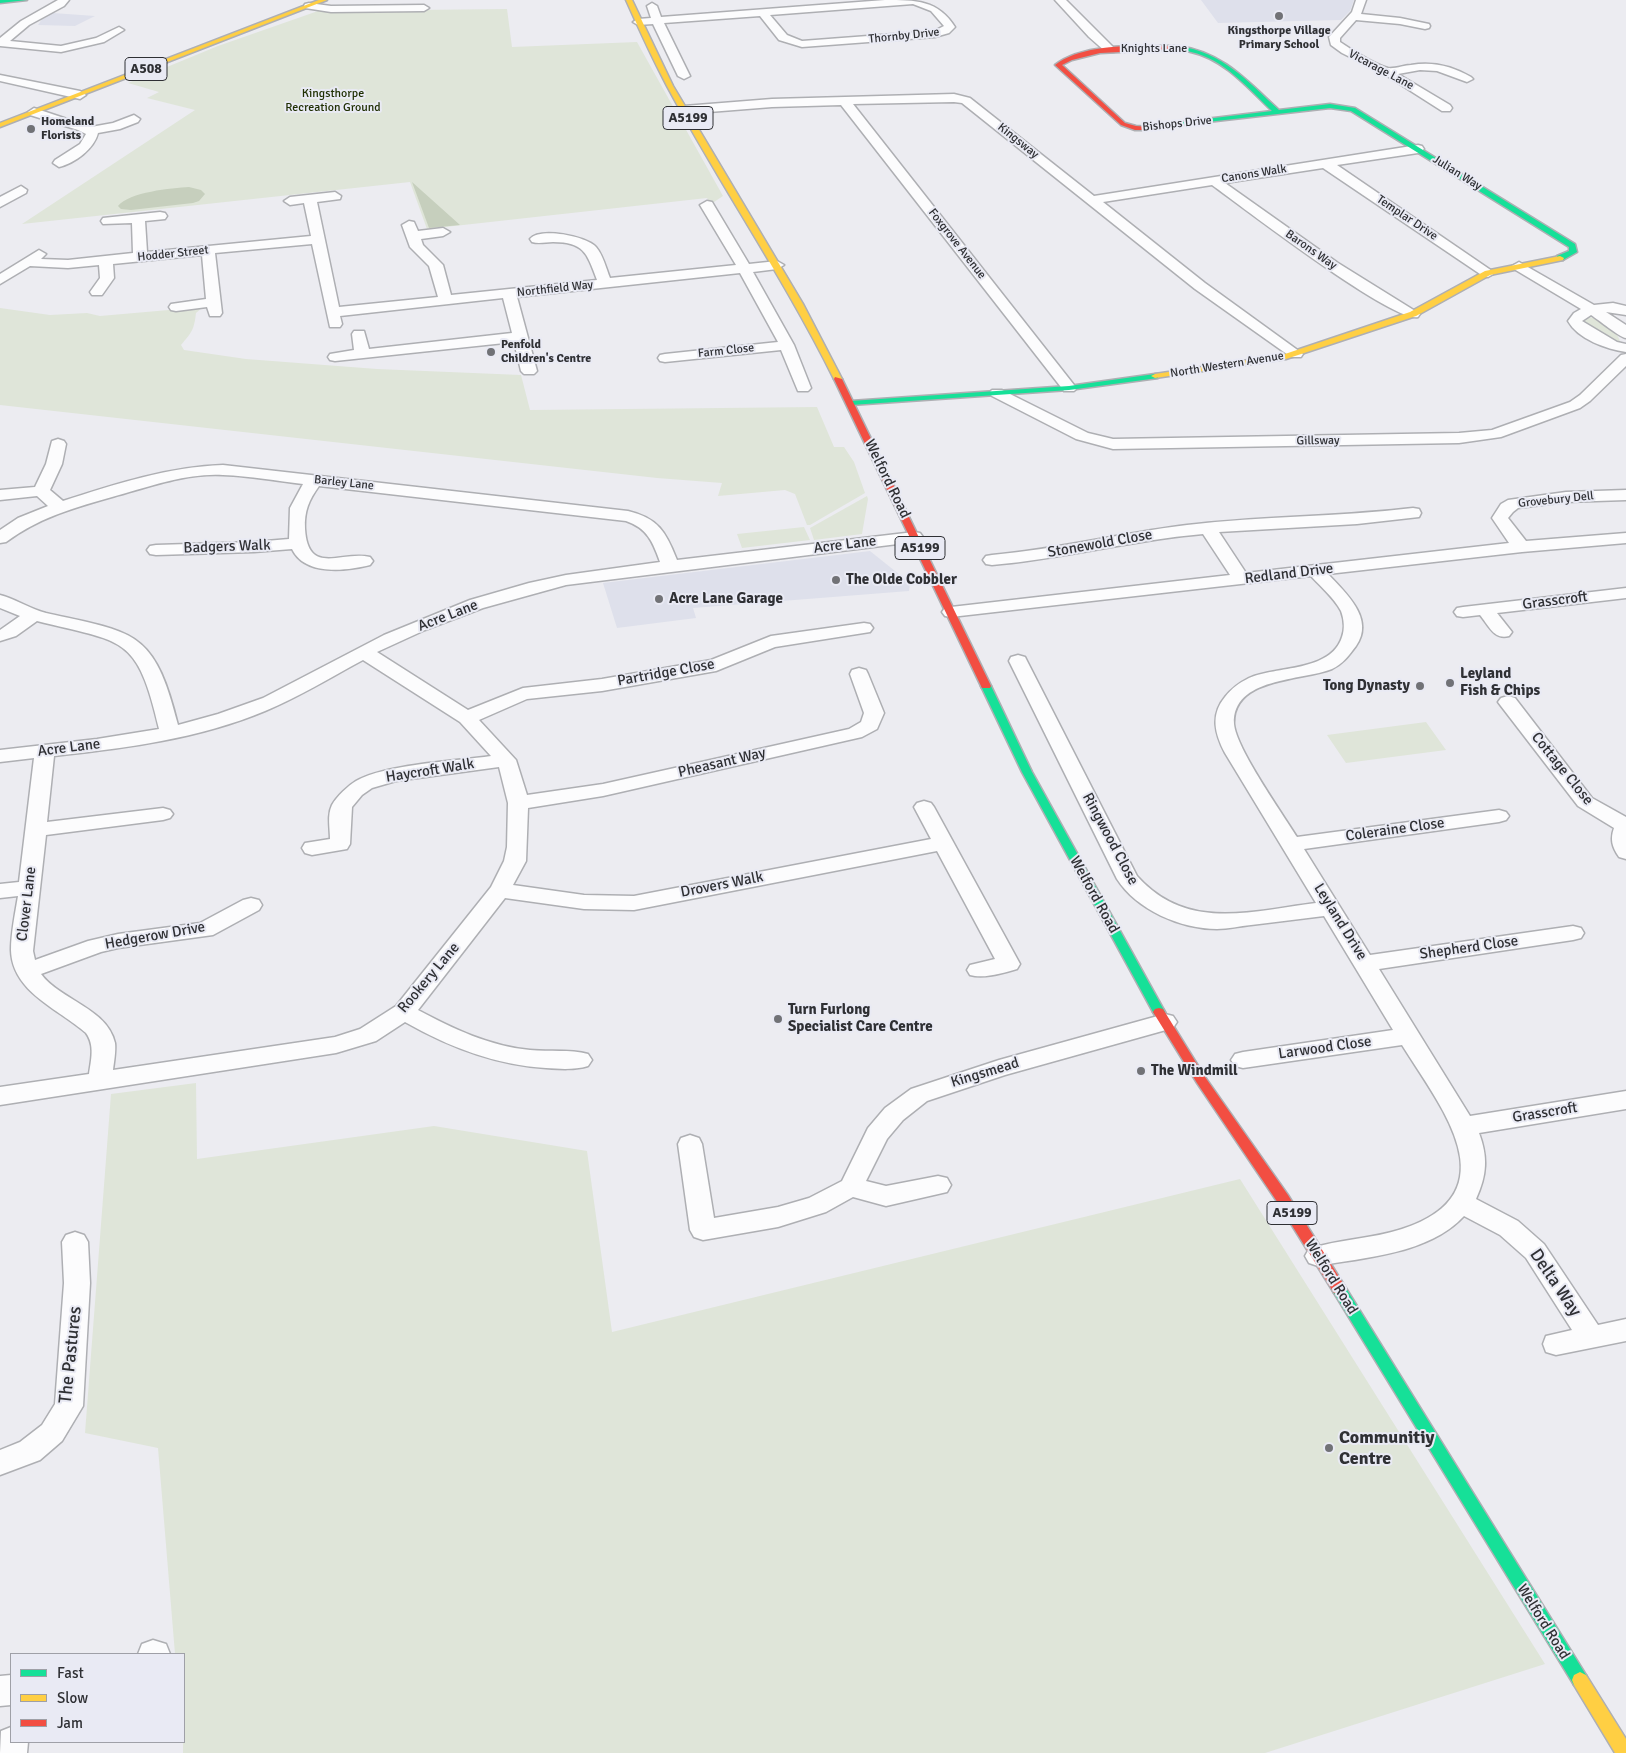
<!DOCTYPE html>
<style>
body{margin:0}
#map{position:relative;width:1626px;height:1753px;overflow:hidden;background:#ececf1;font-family:Signika,sans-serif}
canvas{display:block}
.legend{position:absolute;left:10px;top:1653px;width:175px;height:90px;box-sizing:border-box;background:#e9eaf4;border:1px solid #9fa0a7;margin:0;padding:6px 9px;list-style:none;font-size:15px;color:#2f3034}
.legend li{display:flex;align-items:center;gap:10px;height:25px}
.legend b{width:25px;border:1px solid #9fa0a7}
</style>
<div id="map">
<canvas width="1626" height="1753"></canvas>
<ul class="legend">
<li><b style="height:6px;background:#16e098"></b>Fast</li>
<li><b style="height:6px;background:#ffcf43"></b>Slow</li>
<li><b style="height:6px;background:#f24e42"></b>Jam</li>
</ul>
</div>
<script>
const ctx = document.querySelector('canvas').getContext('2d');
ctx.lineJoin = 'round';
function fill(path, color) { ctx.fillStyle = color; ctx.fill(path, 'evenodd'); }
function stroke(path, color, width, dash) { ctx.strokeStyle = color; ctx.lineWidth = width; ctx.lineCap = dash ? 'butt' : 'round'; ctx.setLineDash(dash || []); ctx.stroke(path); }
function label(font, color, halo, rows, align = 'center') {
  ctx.font = font + ' Signika,sans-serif'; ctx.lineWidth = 4; ctx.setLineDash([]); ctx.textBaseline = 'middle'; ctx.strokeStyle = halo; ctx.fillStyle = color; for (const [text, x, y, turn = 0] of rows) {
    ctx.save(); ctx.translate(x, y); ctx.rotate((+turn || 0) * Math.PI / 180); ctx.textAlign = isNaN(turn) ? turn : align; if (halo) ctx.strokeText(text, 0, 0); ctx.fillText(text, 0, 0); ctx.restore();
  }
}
fill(new Path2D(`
 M 1201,0 L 1354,0 L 1350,11 L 1341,20 L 1218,23 Z
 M 53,13 L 95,16 L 75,26 L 38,25 L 42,19 Z
 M 870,551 L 910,583 L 909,591 L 693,608 L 696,618 L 617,628 L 603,583 Z`), '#dee0eb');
fill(new Path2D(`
 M 507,9 L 512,47 L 637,42 L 723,196 L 711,204 L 707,198 L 427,229 L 410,182 L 22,224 L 195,110 L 147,98 L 159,92 L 128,83 L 218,46 L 318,11 Z
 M 203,307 L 196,313 C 194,330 192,332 181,345 L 184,350 L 246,359 L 377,369 L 521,375 L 530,410 L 817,407 L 834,447 L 844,447 L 854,462 L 865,493 L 810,525 L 807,525 L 795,494 L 785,490 L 718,496 L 722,483 L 657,478 L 0,405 L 0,308 L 50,315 L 87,313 L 100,316 Z
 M 1586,317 C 1600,317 1618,330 1621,344 L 1580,320 Z
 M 867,496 L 868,499 L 862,534 L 814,540 L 810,528 Z
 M 804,527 L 810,540 L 742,548 L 737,534 Z
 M 1426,722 L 1446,750 L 1346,763 L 1327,735 Z
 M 196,1083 L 197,1159 L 434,1126 L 587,1151 L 612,1332 L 1240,1179 L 1545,1664 L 1265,1753 L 183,1753 L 184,1654 L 175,1654 L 158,1448 L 85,1433 L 111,1094 Z`), '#dfe5d9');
fill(new Path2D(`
 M 412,182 L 460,225 L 429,228 Z
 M 189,187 L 201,190 L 205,194 L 199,201 L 193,203 L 131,210 L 121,209 L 118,206 C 129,192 172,188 189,187 Z`), '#c6cfbd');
const street = new Path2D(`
 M 58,0 L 69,0 L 64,6 L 29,25 L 10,41 L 61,46 L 96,38 L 119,27 L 124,30 L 104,42 L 61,52 L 0,46 L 0,38 L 21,21 Z
 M 885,0 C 916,0 938,0 955,27 L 949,33 L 935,37 L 802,47 L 779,40 L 760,16 L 664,23 L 690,76 L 684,79 L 678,76 L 653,24 L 638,25 L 633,22 L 638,19 L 651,18 L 647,6 L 652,3 L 657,6 L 661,17 ZM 913,4 L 931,11 L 944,26 L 934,31 L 802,41 L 787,35 L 770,15 Z
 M 1055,0 L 1066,0 L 1116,50 L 1114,52 L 1106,52 L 1089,37 Z
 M 1356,0 L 1366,0 L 1361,14 L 1400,18 L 1429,24 L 1430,26 L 1429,28 L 1425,29 L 1400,24 L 1356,20 L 1340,38 L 1340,42 C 1352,50 1374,64 1388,68 C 1395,69 1405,65 1411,65 C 1433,61 1452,66 1471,77 L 1473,79 L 1467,82 L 1437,71 L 1420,70 L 1398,74 L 1450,105 L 1452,108 L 1450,111 L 1442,111 L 1384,74 L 1342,53 L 1331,45 L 1329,37 L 1352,12 Z
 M 309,3 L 331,6 L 424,5 L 429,8 L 424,11 L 331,12 L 305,8 L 304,6 L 305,4 Z
 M 0,75 L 80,91 L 86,95 L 80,99 L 0,81 Z
 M 954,94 L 970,98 L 1094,196 L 1418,145 L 1422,146 L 1424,149 L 1418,153 L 1337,165 L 1495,273 L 1488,277 L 1483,276 L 1323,168 L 1225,183 L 1338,263 L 1420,314 L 1418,317 C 1393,323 1241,206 1212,185 L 1103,202 L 1205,283 L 1303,354 L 1301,357 L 1291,357 L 1195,289 L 962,103 L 954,102 L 853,104 L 1074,385 L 1077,388 L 1074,391 L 1064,391 L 841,105 L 772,107 L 684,114 L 678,110 L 684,106 L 772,99 Z
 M 34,108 L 91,127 L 113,123 L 134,115 L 140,119 L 138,122 L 120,129 L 98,133 C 94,149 75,163 59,167 L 53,163 L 55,160 L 80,144 L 86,134 L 78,130 L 30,115 L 28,112 Z
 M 21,186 L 27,190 L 26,193 L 0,207 L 0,197 Z
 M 335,192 L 341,196 L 340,199 L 317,202 L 339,307 L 438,297 L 429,266 L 410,247 L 402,225 L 409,221 L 414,222 L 418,231 L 443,228 L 450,232 L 443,236 L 421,239 L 423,245 L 443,265 L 451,295 L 597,280 C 587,253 584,242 553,242 C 546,242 539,244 532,242 L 530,239 C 540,227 586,236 596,247 C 603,255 606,268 610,278 L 736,265 L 700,205 L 707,201 L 712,202 L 749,264 L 777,261 L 784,265 L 777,269 L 753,272 L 794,345 L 811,388 L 808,391 L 798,391 L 781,350 L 665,362 L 660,361 L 658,358 L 660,355 L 665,354 L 778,342 L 740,273 L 517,297 L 537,371 L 534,374 L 524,374 L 521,371 L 514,342 L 335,361 L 330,360 L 328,357 L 330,354 L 354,350 L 352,334 L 354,331 L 364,331 L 369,349 L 512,333 L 503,298 L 340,316 L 342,324 L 340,327 L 330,327 L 312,244 L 215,253 L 222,313 L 220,316 L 210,316 L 207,307 L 176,311 L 171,310 L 169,307 L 171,304 L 206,299 L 202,255 L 113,264 L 114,278 L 102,295 L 92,295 L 90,292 L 100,278 L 99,265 L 68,268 L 30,266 L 0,284 L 0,274 L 39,250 L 46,254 L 41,259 L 68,260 L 133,253 L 132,223 L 103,224 L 101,221 L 103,218 L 160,212 L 165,213 L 167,216 L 165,219 L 145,221 L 147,252 L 311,236 L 304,203 L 290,205 L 284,201 L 290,197 Z
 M 1519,262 L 1594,305 L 1613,303 L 1626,306 L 1626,315 L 1606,312 L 1626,325 L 1626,338 C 1619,337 1599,320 1591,315 L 1582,321 L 1617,342 L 1626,344 L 1626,352 C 1606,349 1578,339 1568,321 L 1574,313 L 1581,309 L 1514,269 L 1512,266 Z
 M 1626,354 L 1626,366 L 1590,401 L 1580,408 L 1501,437 L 1459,443 L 1113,449 L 1076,439 L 992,396 L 989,393 L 992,390 L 1002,390 L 1088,433 L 1113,439 L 1459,433 L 1492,430 L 1570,402 L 1580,395 L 1621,355 Z
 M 58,439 L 64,441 L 66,444 L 62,464 L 50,490 L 63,501 C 115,484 168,467 223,465 L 628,511 C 658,518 666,532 677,560 L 914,532 L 920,533 L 923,537 L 920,541 L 914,542 L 566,585 L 483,608 L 425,630 L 377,652 L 468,710 L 523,688 L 602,679 L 711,660 L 771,636 L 864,623 L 870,624 L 873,628 L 870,632 L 775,647 L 716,671 L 602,691 L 527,699 L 479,720 L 516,760 L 527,795 L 603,784 L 849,729 L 861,722 L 864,713 L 850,674 L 852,670 L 859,668 L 866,670 L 868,674 L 884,713 L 877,729 L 862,737 L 603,796 L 528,808 L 526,861 L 513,885 L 584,895 L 634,896 L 931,839 L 914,807 L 917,803 L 924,801 L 931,803 L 934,807 L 1020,964 L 1017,969 C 1003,973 984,979 970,975 L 967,970 L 970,965 L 995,959 L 937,851 L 634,910 L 584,909 L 505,898 L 418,1010 C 454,1029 489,1046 530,1050 C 549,1052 570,1049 588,1054 L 592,1060 L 588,1066 C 575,1070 560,1069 546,1068 C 495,1065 449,1047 405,1022 L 376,1041 L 336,1053 L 0,1105 L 0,1087 L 89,1074 C 91,1060 95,1045 86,1033 C 59,1009 12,992 11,950 C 11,933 15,914 18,896 L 0,898 L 0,884 L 19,882 L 34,758 L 0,762 L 0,750 L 97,739 L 159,729 C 137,634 124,643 37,621 L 16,636 L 0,641 L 0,630 L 20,616 L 0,608 L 0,595 C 16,599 30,609 46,613 C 135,633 154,629 178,725 L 218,714 L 263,698 L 384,635 L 470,600 L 529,583 L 566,575 L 660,562 C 653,542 647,528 626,521 L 319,486 C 309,500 304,511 305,529 C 308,577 342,550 370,557 L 373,561 L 370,565 C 346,571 305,576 292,549 L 254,552 L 156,555 L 150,554 L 147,550 L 150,546 L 156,545 L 254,542 L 289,539 L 290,508 L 303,484 C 277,481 250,476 223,475 C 191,473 157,484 126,493 C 84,505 42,515 6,542 L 0,543 L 0,530 L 18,518 L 48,506 L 37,496 L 0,500 L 0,490 L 35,487 L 46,464 L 52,441 ZM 363,660 L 460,722 L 491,756 C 457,761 385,764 356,781 C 348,786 337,796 332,805 C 327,815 330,828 330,839 L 305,843 L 302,848 L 305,853 L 312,855 L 347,849 L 350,844 L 352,807 L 362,795 L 372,788 L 396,781 L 499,767 L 508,803 L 507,847 L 504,861 L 491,887 L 396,1006 L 360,1029 L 335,1037 L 113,1070 C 114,1062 116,1051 115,1043 C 107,1008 60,1000 41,974 L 101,952 L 118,948 L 213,935 L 259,910 L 262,905 L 259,900 L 251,898 L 243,900 L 200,923 L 118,934 L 88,941 L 35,960 L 33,951 L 46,835 L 163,820 L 170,818 L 173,814 L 170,810 L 163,808 L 47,822 L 54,756 C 126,748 198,739 265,711 C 299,697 331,677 363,660 Z
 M 1626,490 L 1626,500 L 1566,502 L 1518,508 L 1513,512 L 1508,518 L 1526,541 L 1626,533 L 1626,543 L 1522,552 L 1328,574 C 1346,593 1375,619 1356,646 C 1349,655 1343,664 1332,669 C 1302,681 1232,677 1234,724 C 1236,748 1282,813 1297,837 L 1499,810 L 1506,812 L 1509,816 L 1506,820 L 1499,822 L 1304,849 L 1370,955 L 1573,926 L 1581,928 L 1584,933 L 1581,938 L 1573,940 L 1379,969 L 1470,1116 L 1626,1091 L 1626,1109 L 1479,1133 C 1488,1157 1487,1175 1476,1199 L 1518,1221 L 1544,1244 L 1598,1325 L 1626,1319 L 1626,1341 L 1556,1355 L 1546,1352 L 1543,1344 L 1546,1336 L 1572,1330 L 1526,1258 L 1500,1235 L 1464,1216 C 1429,1254 1366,1257 1318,1266 L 1309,1263 L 1305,1256 L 1309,1249 C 1339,1239 1372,1239 1402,1229 C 1513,1193 1440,1106 1402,1045 L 1243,1068 L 1235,1066 L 1231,1060 L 1235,1054 L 1243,1052 L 1393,1030 L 1324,916 C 1300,919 1276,922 1251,925 C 1240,926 1228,929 1217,929 C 1181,929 1137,910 1117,879 L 1009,661 L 1011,657 L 1018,655 L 1025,657 L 1027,661 L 1137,876 C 1187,932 1251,911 1316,903 L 1225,753 C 1215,734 1210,715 1225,697 C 1232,688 1239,683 1249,678 C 1276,666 1331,672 1342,637 C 1345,629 1344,619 1341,611 C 1334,598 1321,587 1311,576 L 951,617 L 945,616 L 942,612 L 945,608 L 951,607 L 1230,575 L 1203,534 C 1132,540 1063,559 992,565 L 986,564 L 983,560 L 986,556 L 992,555 C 1058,549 1121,533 1187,525 C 1262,516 1338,517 1413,508 L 1419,509 L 1421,513 L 1419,517 L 1357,524 L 1219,532 L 1246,573 L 1509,543 L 1492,518 L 1501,504 L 1508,500 L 1566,492 Z
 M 1626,588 L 1626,598 L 1497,613 L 1512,632 L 1509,636 C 1494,640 1489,626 1480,615 L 1463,617 L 1457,616 L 1454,612 L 1457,608 L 1463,607 Z
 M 1508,696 L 1515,698 L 1592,798 L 1626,817 L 1626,859 L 1619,857 C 1612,847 1610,839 1614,828 L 1578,806 L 1501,706 L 1498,702 L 1501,698 Z
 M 1165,1014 L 1173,1016 L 1177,1022 L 1173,1028 L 1005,1075 L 927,1101 L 903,1120 L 887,1139 L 866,1181 L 886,1186 L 938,1176 L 947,1178 L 951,1185 L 947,1192 L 886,1206 L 853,1197 L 826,1212 L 778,1227 L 703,1240 L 694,1237 L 690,1230 L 678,1144 L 681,1138 L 690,1135 L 699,1138 L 702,1144 L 714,1218 L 778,1207 L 809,1198 L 842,1181 L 868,1128 L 885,1108 L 911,1089 L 999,1060 Z
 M 75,1232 L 84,1235 L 88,1242 L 90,1283 L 83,1406 L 62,1441 L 40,1460 L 0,1475 L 0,1450 L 20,1442 L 42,1425 L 55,1404 L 64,1283 L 62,1242 L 66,1235 Z
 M 153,1640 L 166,1644 L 170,1654 L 138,1654 L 142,1644 Z
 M 11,1675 L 11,1705 L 0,1706 L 0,1676 Z
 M 11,1727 L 11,1742 L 28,1742 L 27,1753 L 0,1753 L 1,1731 Z`);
const fast = new Path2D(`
 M 0,0 L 27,0 L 0,3 Z
 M 1178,46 C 1223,52 1247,81 1279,110 L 1330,104 L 1355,108 L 1575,244 L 1577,252 L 1563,260 L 1557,260 L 1557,256 L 1569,251 L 1569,247 L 1351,111 L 1330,108 L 1146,129 L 1145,128 L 1148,126 L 1272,111 C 1249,89 1224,59 1191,52 C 1186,50 1181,50 1176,49 L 1176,47 Z
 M 1155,374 L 1158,374 L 1158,378 L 1069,390 L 851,405 L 847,403 L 851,401 L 1069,386 Z
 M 986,683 L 991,686 L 1032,772 L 1165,1012 L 1163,1015 L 1155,1015 L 1153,1012 L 1022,772 L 981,686 Z
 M 1339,1283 L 1344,1285 L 1586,1675 L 1588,1680 L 1586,1685 L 1580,1688 L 1574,1685 L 1334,1293 L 1332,1289 L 1334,1285 Z`);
const slow = new Path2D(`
 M 319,0 L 327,0 L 0,127 L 0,123 Z
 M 626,0 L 632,0 L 673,86 L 803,304 L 842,379 L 841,381 L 834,379 C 784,278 720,185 667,86 C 652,58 639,29 626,0 Z
 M 1560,256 L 1564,258 L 1563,260 L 1490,275 L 1416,316 L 1286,359 L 1155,378 L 1151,376 L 1155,374 L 1282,355 L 1410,312 L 1485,271 Z
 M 1580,1672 L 1586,1675 L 1626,1739 L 1626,1753 L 1615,1753 L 1574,1685 L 1572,1680 L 1574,1675 Z`);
const jam = new Path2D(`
 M 1178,46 L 1180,47 L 1180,49 L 1100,53 L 1072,60 L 1062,65 L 1125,123 L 1136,126 L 1150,127 L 1151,128 L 1148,130 L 1135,130 L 1121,125 L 1055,65 C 1084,42 1143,46 1178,46 Z
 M 835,377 L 842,379 L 991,686 L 990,688 L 982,688 L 981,686 L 834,379 Z
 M 1159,1008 L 1163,1009 L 1205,1077 L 1288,1195 L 1344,1285 L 1346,1289 L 1344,1293 L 1339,1295 L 1334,1293 L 1278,1203 L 1197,1083 L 1153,1012 L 1155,1009 Z`);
stroke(street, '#aeafb3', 3);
stroke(fast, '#aeafb3', 3);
stroke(slow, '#aeafb3', 3);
stroke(jam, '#aeafb3', 3);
fill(street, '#fcfcfd');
fill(fast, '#16e098');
fill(slow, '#ffcf43');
fill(jam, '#f24e42');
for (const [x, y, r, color] of [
 [1279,16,5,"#717276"],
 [31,129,5,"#717276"],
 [491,352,5,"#717276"],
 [836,580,5,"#717276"],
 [659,599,5,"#717276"],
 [1450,683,5,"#717276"],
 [1420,686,5,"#717276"],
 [778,1019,5,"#717276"],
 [1141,1071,5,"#717276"],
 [1329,1448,5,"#717276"]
]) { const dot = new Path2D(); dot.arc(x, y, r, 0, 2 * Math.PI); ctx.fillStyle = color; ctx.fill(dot); stroke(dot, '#e9eaf4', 2); }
label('bold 12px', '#2f3034', '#e9eaf4', [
 ["Kingsthorpe Village",1279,31,"center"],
 ["Primary School",1279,45,"center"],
 ["Homeland",41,122],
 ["Florists",41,136],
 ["Penfold",501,345],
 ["Children's Centre",501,359]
], 'left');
label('12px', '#2f3034', '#e9eaf4', [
 ["Thornby Drive",904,36,-6],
 ["Knights Lane",1154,49],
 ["Vicarage Lane",1381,70,28],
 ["Bishops Drive",1177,124,-6],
 ["Kingsway",1018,141,39],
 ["Julian Way",1457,173,32],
 ["Canons Walk",1254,174,-9],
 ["Templar Drive",1407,218,34],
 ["Foxgrove Avenue",957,244,52],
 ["Barons Way",1311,250,35],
 ["Hodder Street",173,254,-6],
 ["Northfield Way",555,289,-6],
 ["Farm Close",726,351,-6],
 ["North Western Avenue",1227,365,-9],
 ["Gillsway",1318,441,-1],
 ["Barley Lane",344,483,6],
 ["Grovebury Dell",1556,500,-6]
]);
label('12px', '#203004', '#e9eaf4', [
 ["Kingsthorpe",333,94],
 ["Recreation Ground",333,108]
]);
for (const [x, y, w] of [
 [146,69,42],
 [688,118,50],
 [920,548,50],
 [1292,1213,50]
]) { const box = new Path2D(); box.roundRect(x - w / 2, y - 11.5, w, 23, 4); ctx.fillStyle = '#e9eaf4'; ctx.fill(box); stroke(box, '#2f3034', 1); }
label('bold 14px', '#2f3034', null, [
 ["A508",146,69],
 ["A5199",688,118],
 ["A5199",920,548],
 ["A5199",1292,1213]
]);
label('15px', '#2f3034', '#e9eaf4', [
 ["Welford Road",887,479,64],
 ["Stonewold Close",1100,544,-10],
 ["Acre Lane",845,545,-7],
 ["Badgers Walk",227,547,-2],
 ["Redland Drive",1289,574,-7],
 ["Grasscroft",1555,601,-7],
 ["Acre Lane",448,616,-21],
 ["Partridge Close",666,673,-10],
 ["Acre Lane",69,748,-7],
 ["Pheasant Way",722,763,-13],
 ["Cottage Close",1562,769,51],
 ["Haycroft Walk",430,771,-9],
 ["Coleraine Close",1395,830,-8],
 ["Ringwood Close",1110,839,62],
 ["Drovers Walk",722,885,-11],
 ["Welford Road",1094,895,61],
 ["Clover Lane",27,904,-83],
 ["Leyland Drive",1340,922,58],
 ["Hedgerow Drive",155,936,-10],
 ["Shepherd Close",1469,948,-8],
 ["Rookery Lane",429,978,-50],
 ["Larwood Close",1325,1048,-8],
 ["Kingsmead",985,1073,-17],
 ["Grasscroft",1545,1113,-9],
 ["Welford Road",1331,1277,58],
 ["Welford Road",1543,1622,58]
]);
label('bold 15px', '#2f3034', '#e9eaf4', [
 ["The Olde Cobbler",846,580],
 ["Acre Lane Garage",669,599],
 ["Leyland",1460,674],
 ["Fish & Chips",1460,691],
 ["Tong Dynasty",1410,686,"right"],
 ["Turn Furlong",788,1010],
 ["Specialist Care Centre",788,1027],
 ["The Windmill",1151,1071]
], 'left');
label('18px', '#2f3034', '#e9eaf4', [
 ["Delta Way",1555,1283,56],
 ["The Pastures",71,1355,-84]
]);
label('bold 18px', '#2f3034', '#e9eaf4', [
 ["Communitiy",1339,1438],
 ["Centre",1339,1459]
], 'left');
</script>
